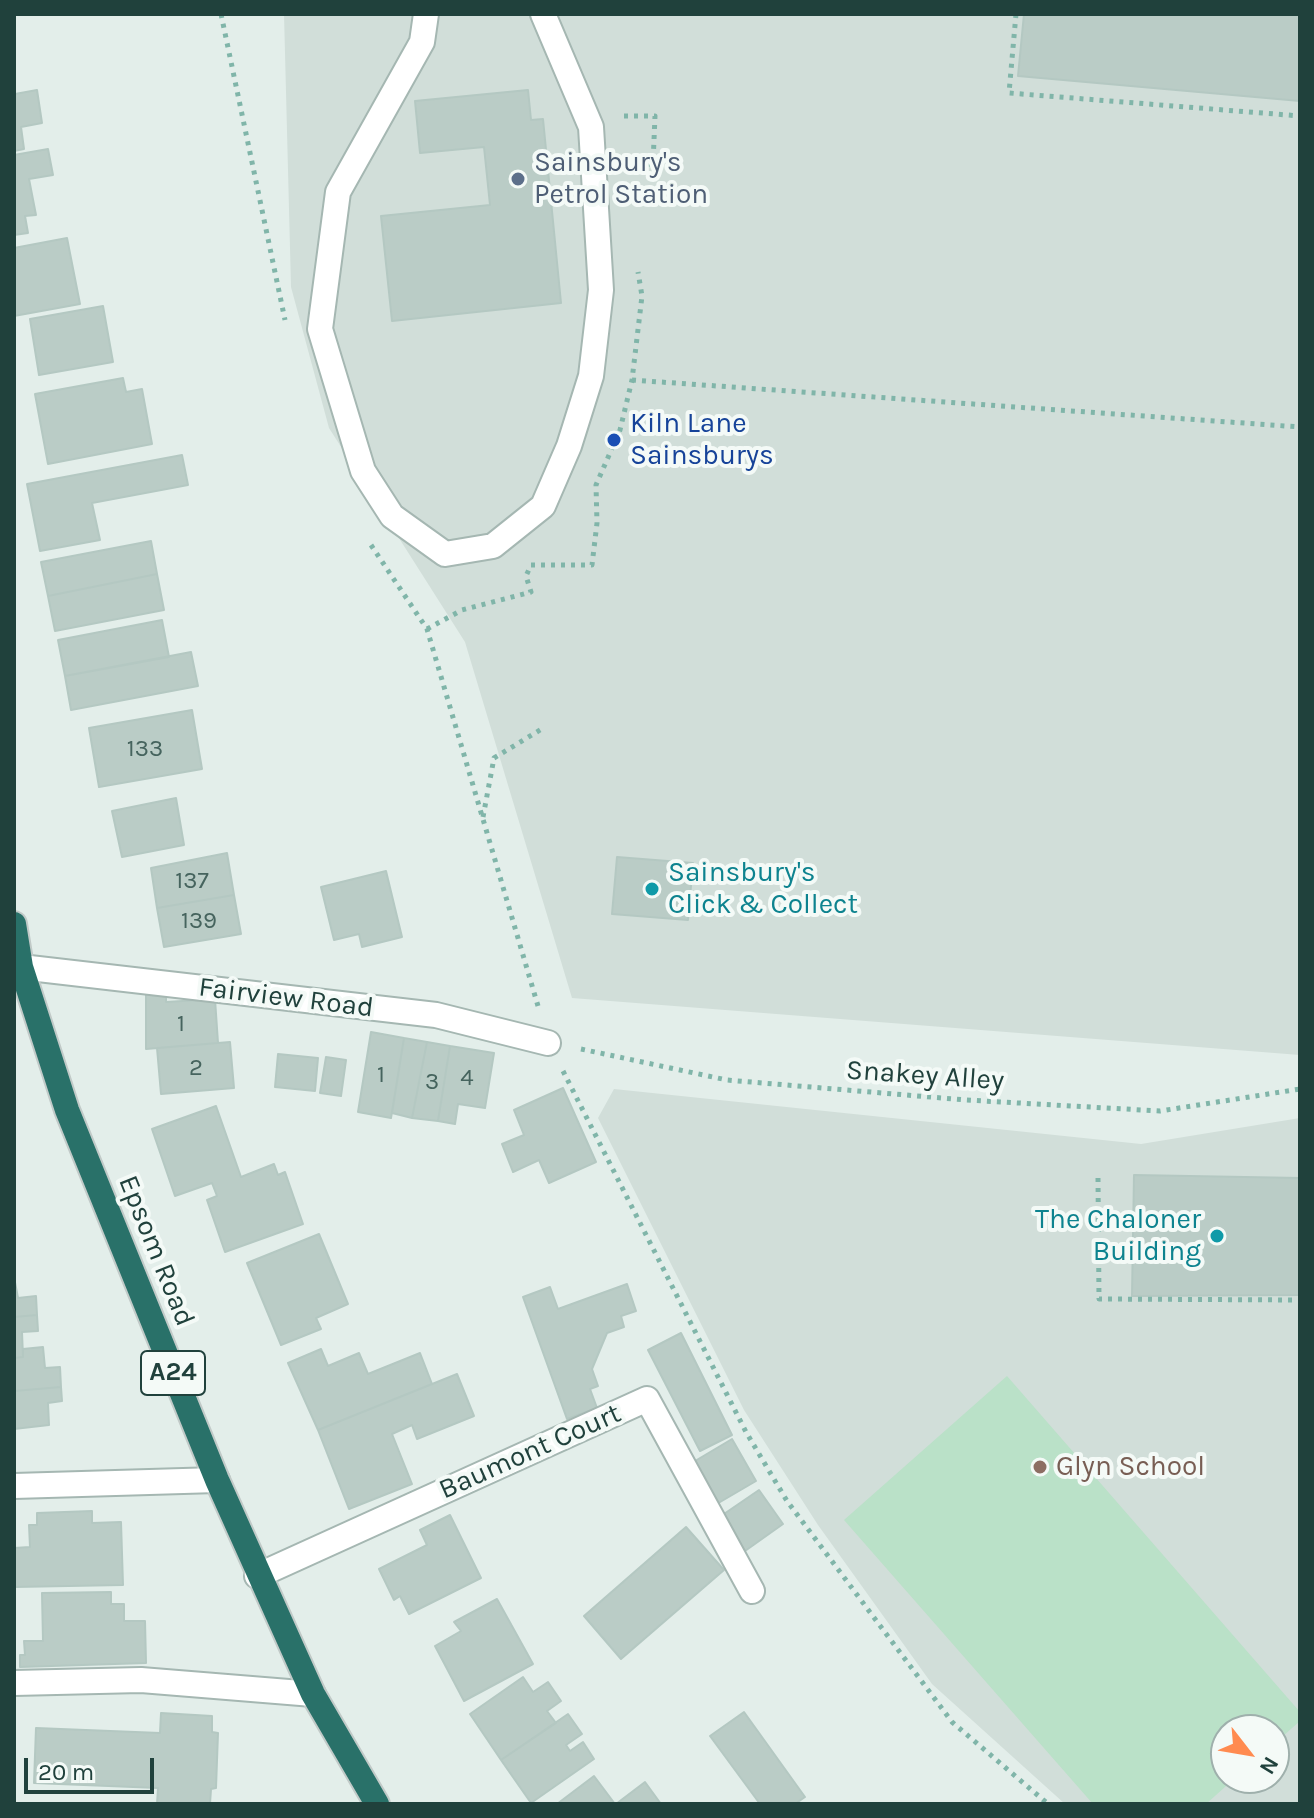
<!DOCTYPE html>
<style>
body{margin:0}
#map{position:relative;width:1314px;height:1818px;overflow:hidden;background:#e3eeea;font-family:Karla,sans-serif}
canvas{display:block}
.frame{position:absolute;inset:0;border:16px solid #20413c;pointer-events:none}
.north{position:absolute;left:1210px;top:1714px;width:80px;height:80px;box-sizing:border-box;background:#f4faf7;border:2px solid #9fb0ac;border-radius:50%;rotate:121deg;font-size:22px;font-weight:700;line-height:32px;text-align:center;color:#20413c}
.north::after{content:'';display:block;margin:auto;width:28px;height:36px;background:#ff8b50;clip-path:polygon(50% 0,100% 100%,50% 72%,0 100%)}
.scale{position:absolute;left:24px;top:1758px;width:130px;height:36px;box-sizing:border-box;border:4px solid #20413c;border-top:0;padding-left:10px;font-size:24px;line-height:28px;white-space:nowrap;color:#20413c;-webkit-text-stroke:6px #f4faf7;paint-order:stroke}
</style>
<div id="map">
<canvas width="1314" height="1818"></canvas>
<div class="frame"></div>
<div class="north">N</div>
<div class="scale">20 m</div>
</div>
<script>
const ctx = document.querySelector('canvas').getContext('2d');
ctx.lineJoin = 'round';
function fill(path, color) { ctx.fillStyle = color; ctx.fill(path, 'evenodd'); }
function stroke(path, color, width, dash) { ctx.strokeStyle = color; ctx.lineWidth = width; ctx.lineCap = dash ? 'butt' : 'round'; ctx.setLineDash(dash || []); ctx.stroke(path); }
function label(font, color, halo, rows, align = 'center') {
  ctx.font = font + ' Karla,sans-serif'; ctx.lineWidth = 8; ctx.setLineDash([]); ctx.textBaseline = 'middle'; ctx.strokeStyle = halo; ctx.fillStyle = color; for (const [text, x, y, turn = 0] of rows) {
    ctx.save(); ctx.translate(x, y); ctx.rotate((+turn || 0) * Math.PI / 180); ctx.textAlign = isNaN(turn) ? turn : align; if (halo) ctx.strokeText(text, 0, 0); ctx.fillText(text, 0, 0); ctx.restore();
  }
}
fill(new Path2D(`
 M 284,14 L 1300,14 L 1300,1055 L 572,998 L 465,642 L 329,428 L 291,287 Z
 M 614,1089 L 1141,1144 L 1300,1118 L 1300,1804 L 1065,1804 L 932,1684 L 818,1525 L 744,1410 L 598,1118 ZM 1226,1730 L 1274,1730 L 1274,1778 L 1226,1778 Z`), '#d1ded9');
fill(new Path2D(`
 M 1007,1376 L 1300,1712 L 1300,1721 L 1274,1744 L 1274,1730 L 1226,1730 L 1226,1778 L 1235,1778 L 1206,1804 L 1093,1804 L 844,1520 Z`), '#bae1c8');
const building = new Path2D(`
 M 1024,14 L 1300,14 L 1300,101 L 1018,76 Z
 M 14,87 L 15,94 L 37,90 L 42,123 L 21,127 L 24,149 L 14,151 Z
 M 528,90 L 531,120 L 543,119 L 561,303 L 392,321 L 381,216 L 490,205 L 484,147 L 420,153 L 415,101 Z
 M 48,149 L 53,175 L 29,179 L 36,215 L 25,216 L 28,233 L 14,235 L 14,155 Z
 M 67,238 L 80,304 L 14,316 L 14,248 Z
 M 103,306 L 113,362 L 39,375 L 30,319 Z
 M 123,378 L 126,392 L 142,389 L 152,444 L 48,464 L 35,394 Z
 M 182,455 L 188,485 L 92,503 L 100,540 L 40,551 L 27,484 Z
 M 151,541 L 157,574 L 48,596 L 41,562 Z
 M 157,574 L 164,610 L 55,631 L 48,596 Z
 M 162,620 L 169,657 L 65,676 L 58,640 Z
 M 191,652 L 198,686 L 71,710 L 65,676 Z
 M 192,710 L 202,769 L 99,787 L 89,728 Z
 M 176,798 L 184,845 L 122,857 L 112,811 Z
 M 227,853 L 234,895 L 157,908 L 151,868 Z
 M 617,857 L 693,863 L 688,920 L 612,914 Z
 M 386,871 L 402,937 L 362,947 L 359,934 L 334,940 L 321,887 Z
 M 234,895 L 241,934 L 164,947 L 157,908 Z
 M 166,991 L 166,1002 L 215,999 L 218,1043 L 146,1049 L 146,992 Z
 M 371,1032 L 404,1038 L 391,1118 L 358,1112 Z
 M 404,1038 L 427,1042 L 412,1118 L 392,1113 Z
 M 230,1042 L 234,1088 L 161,1094 L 157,1048 Z
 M 427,1042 L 450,1046 L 438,1121 L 412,1118 Z
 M 450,1046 L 494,1053 L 485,1108 L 458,1104 L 455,1124 L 438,1121 Z
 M 278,1054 L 318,1058 L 315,1091 L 275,1087 Z
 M 326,1057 L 346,1060 L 341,1096 L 320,1093 Z
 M 563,1088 L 596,1162 L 549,1183 L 539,1160 L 513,1172 L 502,1144 L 524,1135 L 514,1110 Z
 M 216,1106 L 241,1177 L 274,1164 L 278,1175 L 285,1172 L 303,1224 L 225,1252 L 207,1200 L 217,1196 L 212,1183 L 175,1196 L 152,1129 Z
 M 1134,1175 L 1300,1178 L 1300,1295 L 1132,1296 Z
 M 319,1234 L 348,1304 L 316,1318 L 321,1329 L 281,1345 L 247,1263 Z
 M 14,1277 L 18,1298 L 36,1296 L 37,1315 L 14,1317 Z
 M 627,1284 L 636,1311 L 621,1316 L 624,1327 L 607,1333 L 592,1369 L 598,1386 L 590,1389 L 597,1408 L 567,1419 L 523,1297 L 550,1287 L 558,1309 Z
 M 37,1315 L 38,1331 L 22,1332 L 23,1357 L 14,1358 L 14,1317 Z
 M 681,1333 L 732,1435 L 700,1451 L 648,1350 Z
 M 43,1347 L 45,1368 L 60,1367 L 61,1387 L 14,1391 L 14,1358 L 23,1357 L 23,1349 Z
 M 321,1349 L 328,1366 L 359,1353 L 368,1374 L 420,1353 L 432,1384 L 318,1430 L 288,1363 Z
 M 457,1374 L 474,1416 L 417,1439 L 412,1425 L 392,1434 L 412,1484 L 349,1509 L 318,1430 Z
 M 61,1387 L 62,1401 L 48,1403 L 49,1425 L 14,1429 L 14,1391 Z
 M 732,1439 L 756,1481 L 715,1505 L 690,1464 Z
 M 759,1490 L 783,1524 L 745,1551 L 721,1516 Z
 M 92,1511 L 92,1523 L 121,1522 L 123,1585 L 14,1587 L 14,1548 L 30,1547 L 29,1525 L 37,1525 L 37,1513 Z
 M 450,1515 L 481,1578 L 409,1614 L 400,1596 L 394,1600 L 379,1569 L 427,1545 L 420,1530 Z
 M 686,1527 L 724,1570 L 621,1659 L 584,1616 Z
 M 111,1592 L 111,1604 L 124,1604 L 124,1621 L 145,1621 L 146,1663 L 20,1667 L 20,1655 L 25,1655 L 24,1641 L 43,1641 L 42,1593 Z
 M 497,1599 L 533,1664 L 464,1701 L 435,1646 L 461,1631 L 454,1622 Z
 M 523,1677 L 533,1692 L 548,1682 L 561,1701 L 547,1711 L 556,1723 L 501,1760 L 470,1714 Z
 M 744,1712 L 805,1797 L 795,1804 L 760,1804 L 710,1736 Z
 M 161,1713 L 212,1716 L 212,1732 L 218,1733 L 216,1788 L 211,1789 L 210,1804 L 157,1804 L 158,1788 L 34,1783 L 36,1728 L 160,1733 Z
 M 568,1714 L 582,1734 L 566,1745 L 570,1751 L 583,1742 L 594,1759 L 531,1803 L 501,1760 Z
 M 594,1776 L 615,1804 L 557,1804 Z
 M 645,1782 L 661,1804 L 616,1804 Z`);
fill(building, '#baccc6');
stroke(building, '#b4c8c2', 2);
const lane = new Path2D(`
 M 426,14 L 422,42 L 338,192 L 320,329 L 363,471 L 392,516 L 445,554 L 493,546 L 543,506 L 569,446 L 591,376 L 601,290 L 591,127 L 543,14
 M 14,1683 L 141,1680 L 313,1694`);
const street = new Path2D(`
 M 21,967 L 436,1015 L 548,1043
 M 14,1486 L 217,1480
 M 257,1576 L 647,1399 L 752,1591`);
const highway = new Path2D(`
 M 14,924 L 21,967 L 67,1110 L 217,1480 L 313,1694 L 377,1804`);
stroke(lane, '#a5b7b2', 28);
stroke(street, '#a5b7b2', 28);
stroke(highway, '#c1cac8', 28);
stroke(new Path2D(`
 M 221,14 L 285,320
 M 1016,14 L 1009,93 L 1300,116
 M 624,116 L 655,116 L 653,164 L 625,164
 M 632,380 L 1300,427
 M 371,545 L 427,629 L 538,1006
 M 427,629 L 462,610 L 531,592 L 526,576 L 531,565 L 592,565 L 597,523 L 596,485 L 620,430 L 632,380 L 642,296 L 638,272
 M 483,817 L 494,758 L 545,727
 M 581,1049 L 727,1080 L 966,1100 L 1160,1111 L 1300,1089
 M 563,1071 L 746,1432 L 787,1501 L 952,1722 L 1048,1804
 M 1098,1178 L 1099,1299 L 1300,1300`), '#80b5a9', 5, [4, 6]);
stroke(lane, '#fff', 24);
stroke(street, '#fff', 24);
stroke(highway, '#297169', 24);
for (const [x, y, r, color] of [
 [518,179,8,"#5c6f8a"],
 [614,440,8,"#1a4fb4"],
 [652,889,8,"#0f9aa8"],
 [1217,1236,8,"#0f9aa8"],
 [1040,1467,8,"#8d6e63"]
]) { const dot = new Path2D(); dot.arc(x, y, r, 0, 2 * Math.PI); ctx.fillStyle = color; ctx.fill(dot); stroke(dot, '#f4faf7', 3); }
label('24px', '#46645e', null, [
 ["133",145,749],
 ["137",192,881],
 ["139",199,921],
 ["1",181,1024],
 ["2",196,1068],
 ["1",381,1075],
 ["4",467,1078],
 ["3",432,1082]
]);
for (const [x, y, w] of [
 [173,1373,64]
]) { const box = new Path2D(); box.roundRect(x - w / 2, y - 22, w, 44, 6); ctx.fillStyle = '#f4faf7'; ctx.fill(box); stroke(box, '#20413c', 2); }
label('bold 26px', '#20413c', null, [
 ["A24",173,1373]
]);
label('28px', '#4e5e75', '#f4faf7', [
 ["Sainsbury's",534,163],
 ["Petrol Station",534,195]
], 'left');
label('28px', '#164399', '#f4faf7', [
 ["Kiln Lane",630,424],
 ["Sainsburys",630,456]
], 'left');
label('28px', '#0d838f', '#f4faf7', [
 ["Sainsbury's",668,873],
 ["Click & Collect",668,905],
 ["The Chaloner",1201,1220,"right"],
 ["Building",1201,1252,"right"]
], 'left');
label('28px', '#20413c', '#f4faf7', [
 ["Fairview Road",286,998,7],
 ["Snakey Alley",925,1076,4],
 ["Epsom Road",156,1251,68],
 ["Baumont Court",530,1452,-24]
]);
label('28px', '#785e54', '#f4faf7', [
 ["Glyn School",1056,1467]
], 'left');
</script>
